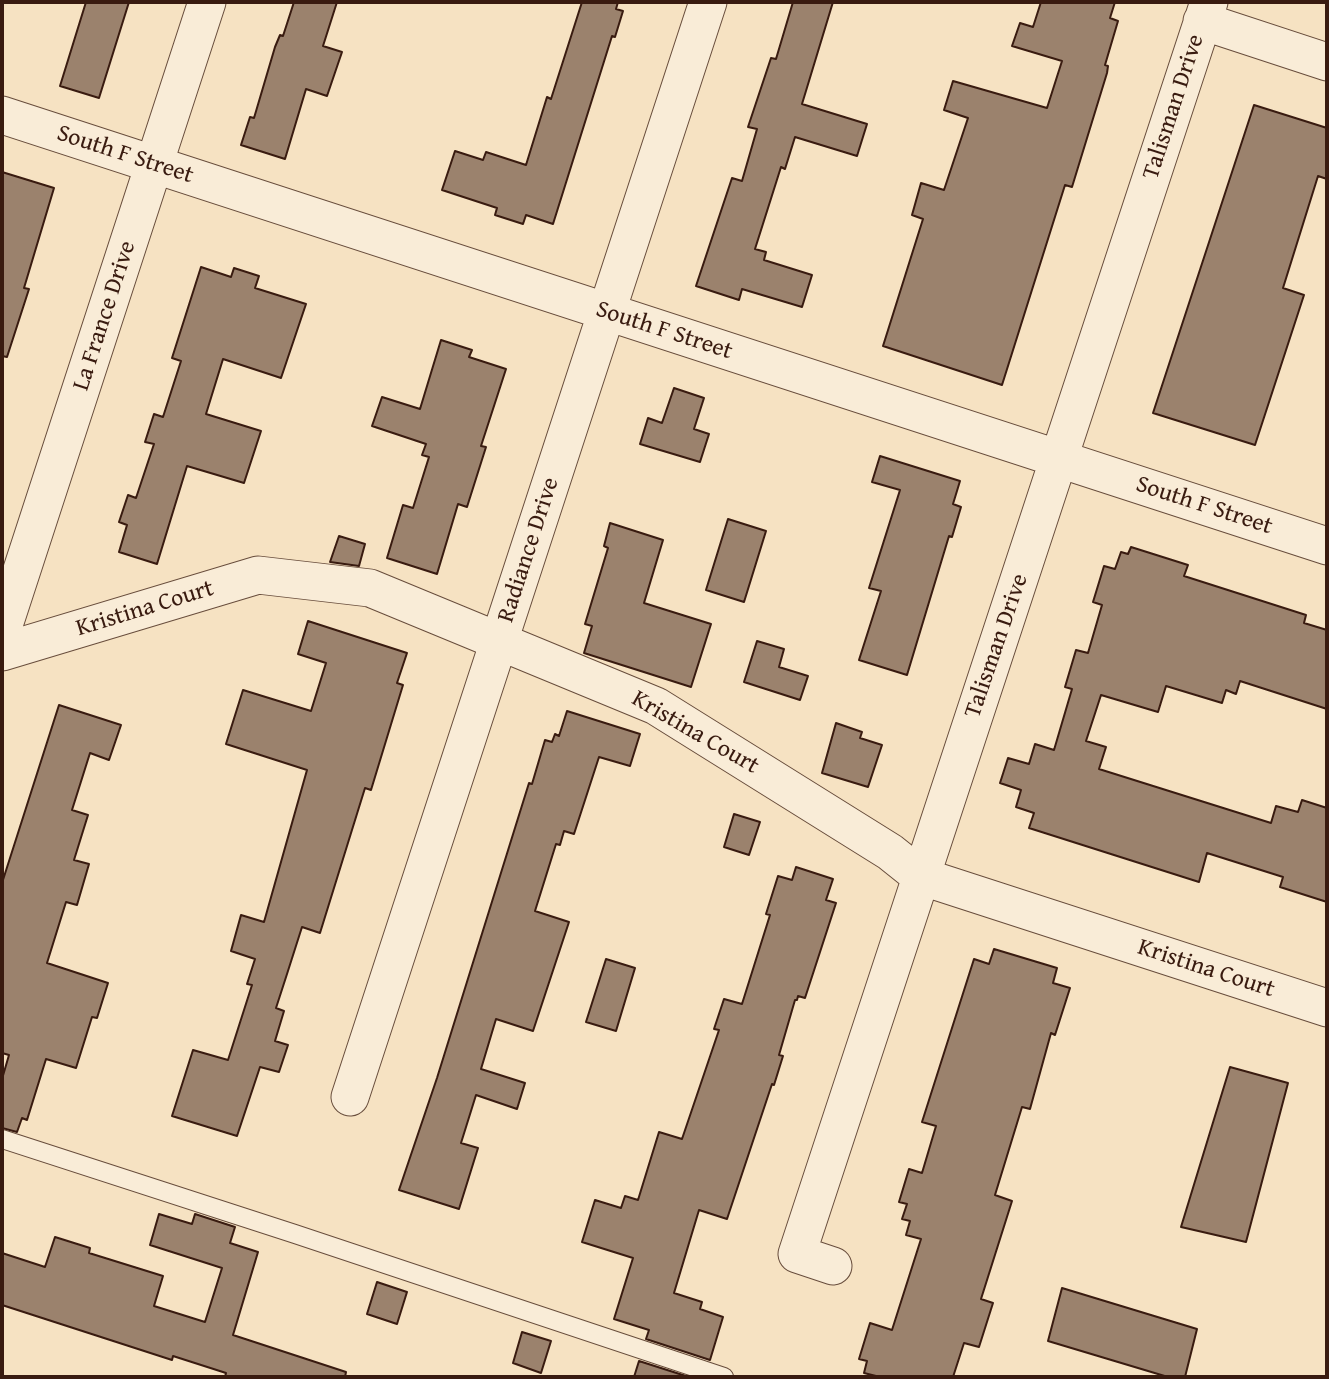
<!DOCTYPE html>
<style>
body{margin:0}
#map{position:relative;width:1329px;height:1379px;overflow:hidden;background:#f6e2c2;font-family:"Gentium Book Plus",serif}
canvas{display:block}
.frame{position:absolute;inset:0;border:4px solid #391b10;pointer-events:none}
</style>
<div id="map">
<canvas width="1329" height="1379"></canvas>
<div class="frame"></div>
</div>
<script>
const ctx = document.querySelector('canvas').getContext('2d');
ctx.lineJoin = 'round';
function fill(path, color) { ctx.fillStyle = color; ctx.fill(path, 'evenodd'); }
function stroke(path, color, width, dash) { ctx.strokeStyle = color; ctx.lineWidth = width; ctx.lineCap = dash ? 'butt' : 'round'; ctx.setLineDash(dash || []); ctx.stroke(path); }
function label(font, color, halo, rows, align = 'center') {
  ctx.font = font + ' "Gentium Book Plus",serif'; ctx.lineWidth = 5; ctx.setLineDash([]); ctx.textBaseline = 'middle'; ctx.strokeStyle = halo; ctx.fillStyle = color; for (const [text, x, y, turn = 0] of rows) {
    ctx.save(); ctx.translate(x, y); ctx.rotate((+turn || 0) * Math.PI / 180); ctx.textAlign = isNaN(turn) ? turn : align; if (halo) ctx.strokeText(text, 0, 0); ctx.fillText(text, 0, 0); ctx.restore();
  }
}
const building = new Path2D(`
 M 86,2 L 129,2 L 99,98 L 60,86 Z
 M 294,2 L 337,2 L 323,46 L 342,52 L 327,96 L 306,89 L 285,159 L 241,145 L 250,117 L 254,118 L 275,47 L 280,35 L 283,36 Z
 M 582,2 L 618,2 L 616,9 L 623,11 L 615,37 L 612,36 L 553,224 L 526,215 L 523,224 L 495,215 L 497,208 L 442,190 L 455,151 L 483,160 L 486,152 L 526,165 L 547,97 L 551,99 Z
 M 793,2 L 833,2 L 802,104 L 867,124 L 857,156 L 795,137 L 785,169 L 781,167 L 755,249 L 766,252 L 764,260 L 812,275 L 802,307 L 742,289 L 739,300 L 696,286 L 732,178 L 742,181 L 757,129 L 748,127 L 771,58 L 776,59 Z
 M 1041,2 L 1115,2 L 1110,18 L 1118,21 L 1105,65 L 1108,66 L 1107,73 L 1072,187 L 1065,185 L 1002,385 L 883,346 L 923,219 L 912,215 L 921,183 L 944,190 L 968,118 L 944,110 L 953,81 L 1047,108 L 1062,61 L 1012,46 L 1020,23 L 1033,27 Z
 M 1254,105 L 1327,128 L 1327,179 L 1318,176 L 1283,288 L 1304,295 L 1255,445 L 1153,413 Z
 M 2,172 L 54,188 L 24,288 L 29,289 L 7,357 L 2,356 Z
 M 201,267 L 231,277 L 234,268 L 259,276 L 255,288 L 306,304 L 281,378 L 223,359 L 206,414 L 261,431 L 244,483 L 187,466 L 157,564 L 119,552 L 127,525 L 119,522 L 128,495 L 136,498 L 154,444 L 145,442 L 154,414 L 163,417 L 181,361 L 172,358 Z
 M 441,340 L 472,350 L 469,357 L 506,369 L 481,446 L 486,447 L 467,507 L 458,504 L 437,574 L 387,558 L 403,505 L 413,508 L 429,457 L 422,455 L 426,444 L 372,426 L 382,397 L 420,409 Z
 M 674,388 L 704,398 L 694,429 L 709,434 L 700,462 L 640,444 L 648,418 L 662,423 Z
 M 880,456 L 960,481 L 953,504 L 961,507 L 952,537 L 949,536 L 907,675 L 859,660 L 881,591 L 869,588 L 900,490 L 872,482 Z
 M 728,519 L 766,531 L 744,602 L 706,590 Z
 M 610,523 L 663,540 L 644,603 L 711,624 L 691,687 L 584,653 L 592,626 L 585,624 L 608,548 L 604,546 Z
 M 339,536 L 365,544 L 359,566 L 330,562 Z
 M 1131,547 L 1188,565 L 1184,576 L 1306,615 L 1304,623 L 1327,630 L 1327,709 L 1240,681 L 1236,694 L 1226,690 L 1222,703 L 1166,686 L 1158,712 L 1101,695 L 1086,741 L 1106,747 L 1099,769 L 1271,823 L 1276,806 L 1298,812 L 1302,800 L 1327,808 L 1327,902 L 1280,887 L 1283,877 L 1207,853 L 1199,882 L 1029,828 L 1034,813 L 1016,807 L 1021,790 L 1000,783 L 1008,758 L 1029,764 L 1035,744 L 1054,750 L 1072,689 L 1065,687 L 1076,650 L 1088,653 L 1102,605 L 1093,602 L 1104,566 L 1115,569 L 1121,552 L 1128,554 Z
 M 308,621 L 407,653 L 397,683 L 403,685 L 371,790 L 365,788 L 320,933 L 302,927 L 287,974 L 276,1008 L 284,1011 L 275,1041 L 288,1045 L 279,1072 L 260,1067 L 237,1136 L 172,1116 L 193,1050 L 228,1060 L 252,985 L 247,984 L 255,959 L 231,951 L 241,915 L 264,922 L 307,770 L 226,744 L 243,690 L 311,711 L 326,663 L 298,654 Z
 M 757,641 L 784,649 L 779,667 L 808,676 L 800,700 L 744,682 Z
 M 59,705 L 121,725 L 109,760 L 90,753 L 72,810 L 88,815 L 74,860 L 89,864 L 77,905 L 66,902 L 47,963 L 108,983 L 97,1018 L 92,1017 L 76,1068 L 46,1059 L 27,1120 L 22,1118 L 17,1132 L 2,1128 L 2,1079 L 9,1055 L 2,1053 L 2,883 Z
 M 567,711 L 640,734 L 630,766 L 599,757 L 574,834 L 564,831 L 560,845 L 556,844 L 535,911 L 569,922 L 533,1031 L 496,1019 L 481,1069 L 525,1083 L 517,1109 L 476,1095 L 461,1143 L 478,1148 L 459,1209 L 399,1190 L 437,1078 L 529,783 L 532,784 L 545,740 L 552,742 L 555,734 L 559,736 Z
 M 836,723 L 862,732 L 860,738 L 882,745 L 868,787 L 822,773 Z
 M 734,814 L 760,822 L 749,855 L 724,847 Z
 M 796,867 L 833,879 L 826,900 L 836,903 L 805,998 L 798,996 L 797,1000 L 795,1000 L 779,1055 L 783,1056 L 774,1085 L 772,1084 L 727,1219 L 699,1210 L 674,1293 L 702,1302 L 700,1309 L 723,1317 L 710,1360 L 646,1339 L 649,1330 L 614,1319 L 633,1258 L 582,1242 L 595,1200 L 621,1208 L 625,1196 L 638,1200 L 659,1132 L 682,1139 L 719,1030 L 714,1029 L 724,999 L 742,1004 L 770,915 L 766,914 L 778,876 L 792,880 Z
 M 994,949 L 1057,968 L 1053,983 L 1070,988 L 1055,1035 L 1051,1033 L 1030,1109 L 1022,1107 L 995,1195 L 1012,1201 L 981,1299 L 993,1303 L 979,1347 L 964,1343 L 953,1377 L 880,1377 L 864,1373 L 867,1361 L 859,1359 L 870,1323 L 892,1330 L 921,1239 L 906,1235 L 910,1221 L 902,1219 L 907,1204 L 899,1202 L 909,1169 L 922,1173 L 936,1126 L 922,1122 L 974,959 L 989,964 Z
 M 606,959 L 635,968 L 616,1031 L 586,1022 Z
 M 1230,1067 L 1288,1083 L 1246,1242 L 1181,1227 Z
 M 159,1214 L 192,1224 L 195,1214 L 235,1227 L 230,1243 L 258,1252 L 233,1335 L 346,1372 L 345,1377 L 225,1377 L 226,1373 L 173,1356 L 172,1360 L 2,1305 L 2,1253 L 45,1267 L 55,1237 L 90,1248 L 89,1253 L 163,1276 L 154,1306 L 205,1322 L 222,1268 L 150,1245 Z
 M 377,1282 L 407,1292 L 397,1324 L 367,1314 Z
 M 1062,1288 L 1197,1329 L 1185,1377 L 1168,1377 L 1048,1341 Z
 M 522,1332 L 551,1341 L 541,1373 L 513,1363 Z
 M 639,1361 L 689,1377 L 634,1377 Z`);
fill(building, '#9b826d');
stroke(building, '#391b10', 2);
const service = new Path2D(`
 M 2,1139 L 295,1234 L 724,1377`);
const minor = new Path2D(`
 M 1202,21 L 1327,62
 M 2,115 L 1327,546
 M 2,631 L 207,2
 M 2,652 L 258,575 L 370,588 L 656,706 L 890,852 L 920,876 L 1327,1008
 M 350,1097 L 708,2
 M 833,1266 L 797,1254 L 1209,2`);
stroke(service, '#684d3c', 20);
stroke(minor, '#684d3c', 39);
stroke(service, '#f9ecd7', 18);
stroke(minor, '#f9ecd7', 37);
label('24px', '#391b10', '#f9ecd7', [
 ["Talisman Drive",1174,107,-72],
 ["South F Street",125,155,18],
 ["La France Drive",105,316,-72],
 ["South F Street",664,331,18],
 ["South F Street",1204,506,18],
 ["Radiance Drive",529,550,-72],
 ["Kristina Court",145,609,-17],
 ["Talisman Drive",997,646,-71],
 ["Kristina Court",695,733,30],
 ["Kristina Court",1206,969,18]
]);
</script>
